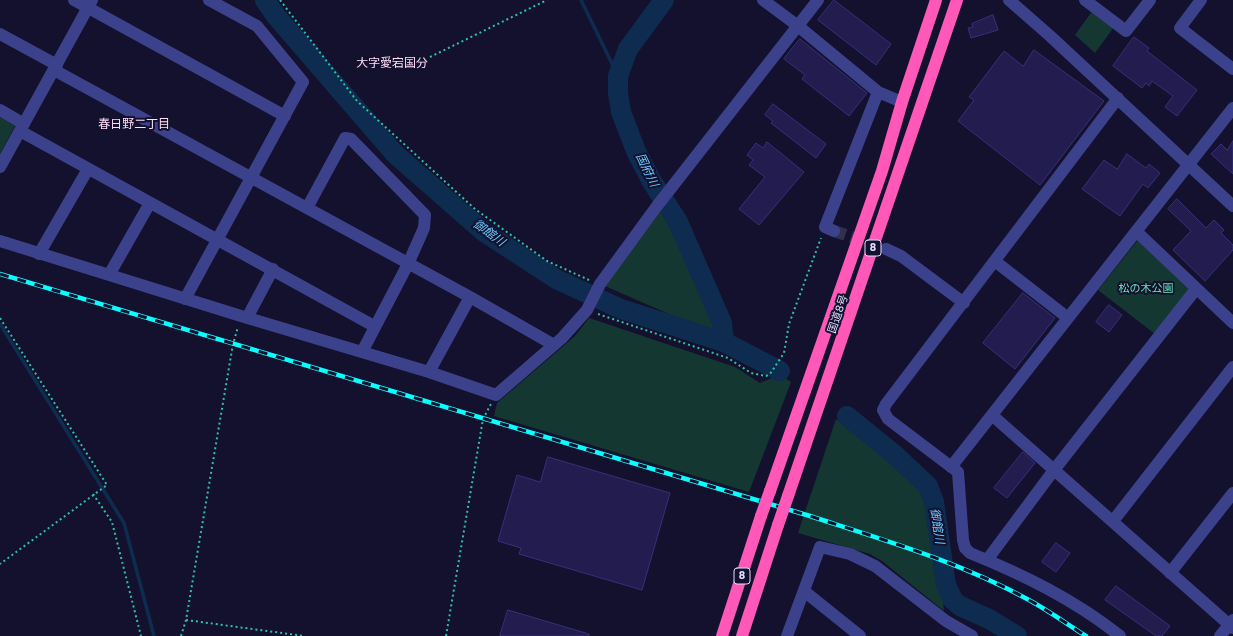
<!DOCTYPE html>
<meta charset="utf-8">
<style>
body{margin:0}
canvas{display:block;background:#13112d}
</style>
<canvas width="1233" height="636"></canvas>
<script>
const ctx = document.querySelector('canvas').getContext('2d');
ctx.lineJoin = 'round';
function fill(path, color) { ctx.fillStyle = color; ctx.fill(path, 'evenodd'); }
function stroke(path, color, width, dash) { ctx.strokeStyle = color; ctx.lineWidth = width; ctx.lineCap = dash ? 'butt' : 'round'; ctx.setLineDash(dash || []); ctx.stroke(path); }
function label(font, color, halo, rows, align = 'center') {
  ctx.font = font + ' "Golos Text","Noto Sans JP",sans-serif'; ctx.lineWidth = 4; ctx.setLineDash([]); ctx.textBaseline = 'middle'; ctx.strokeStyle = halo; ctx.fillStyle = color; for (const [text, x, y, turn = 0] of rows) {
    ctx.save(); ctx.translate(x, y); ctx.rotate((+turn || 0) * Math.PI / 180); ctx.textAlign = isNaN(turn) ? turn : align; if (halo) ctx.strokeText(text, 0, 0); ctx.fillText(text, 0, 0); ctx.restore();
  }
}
fill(new Path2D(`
 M 1093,10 L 1114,27 L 1095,53 L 1075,35 Z
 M 0,117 L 15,126 L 0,154 Z
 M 663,208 L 715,315 L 717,323 L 716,329 L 710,332 L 605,286 Z
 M 1138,240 L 1190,289 L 1155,334 L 1098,290 Z
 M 589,318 L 735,367 L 760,383 L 772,378 L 776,373 L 791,382 L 749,492 L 494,416 L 497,403 L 575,336 Z
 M 836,419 L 888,458 L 920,487 L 929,510 L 942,588 L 944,611 L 882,561 L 870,554 L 798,533 Z`), '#143732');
stroke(new Path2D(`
 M 581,0 L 618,76
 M 0,324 L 124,523 L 154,636`), '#0d2c50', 3.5);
stroke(new Path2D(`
 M 265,0 L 276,16 L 395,154 L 484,232 L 556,279 L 621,309 L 724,342 L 780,371
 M 664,0 L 628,49 L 618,76 L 618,93 L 621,112 L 636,151 L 651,180 L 678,222 L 722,323 L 724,342
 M 847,416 L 895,455 L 928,486 L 934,502 L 946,585 L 953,600 L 960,606 L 989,619 L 1017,636`), '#0d2c50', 20);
const building = new Path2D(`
 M 834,0 L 891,44 L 876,65 L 818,20 Z
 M 993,15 L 998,30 L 971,38 L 968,28 L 973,27 L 972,24 Z
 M 1134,37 L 1149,48 L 1147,51 L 1197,90 L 1177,116 L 1165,107 L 1173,96 L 1152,81 L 1149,86 L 1146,83 L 1142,88 L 1113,66 Z
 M 800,39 L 867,93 L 849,116 L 802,79 L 805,75 L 784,59 Z
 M 1034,50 L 1104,101 L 1040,185 L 958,121 L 974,100 L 969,97 L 1004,51 L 1023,66 Z
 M 773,104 L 826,144 L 816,158 L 771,123 L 773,121 L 765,115 Z
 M 1233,141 L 1233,174 L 1211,154 L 1221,144 L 1227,150 Z
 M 767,142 L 804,172 L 759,225 L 739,209 L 765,177 L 749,165 L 753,160 L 747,155 L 756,143 L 763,148 Z
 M 1127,154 L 1146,168 L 1149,164 L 1160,173 L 1148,188 L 1143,184 L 1120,216 L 1082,189 L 1104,160 L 1117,169 Z
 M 1177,199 L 1206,228 L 1214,220 L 1224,230 L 1221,233 L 1233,245 L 1233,250 L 1205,281 L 1173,250 L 1191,231 L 1168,209 Z
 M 1023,293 L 1055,318 L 1015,369 L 983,343 Z
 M 1109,305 L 1122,315 L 1109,332 L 1096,322 Z
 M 1023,452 L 1035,463 L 1007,498 L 994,488 Z
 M 548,457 L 670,493 L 642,590 L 519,554 L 521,548 L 498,541 L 517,475 L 540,482 Z
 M 1056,543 L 1070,553 L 1056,572 L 1042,562 Z
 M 1116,586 L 1170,626 L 1162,636 L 1156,636 L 1105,600 Z
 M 508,610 L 589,634 L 589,636 L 500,636 Z`);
fill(building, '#221d4e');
stroke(building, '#372f7a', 1);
stroke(new Path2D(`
 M 834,231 L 886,249`), '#31304c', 12, [12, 6]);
stroke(new Path2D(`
 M 280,0 L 357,101 L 475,209 L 547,261 L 589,280
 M 430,57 L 547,0
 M 598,314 L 728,358 L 751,373 L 766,376 L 770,374 L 784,353 L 789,324 L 821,238
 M 0,318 L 107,485 L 0,564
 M 93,494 L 112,522 L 141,636
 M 186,620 L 304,636
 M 181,636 L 186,620 L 233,344 L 238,327
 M 446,636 L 483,419 L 491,404`), '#30c0a9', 2, [2, 3]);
stroke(new Path2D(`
 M 74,0 L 285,116
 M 763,0 L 798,26 L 878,92 L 902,102
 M 1009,0 L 1049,35 L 1233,206
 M 1085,0 L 1126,31 L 1150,0
 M 1201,0 L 1180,28 L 1233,69
 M 0,34 L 57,65
 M 54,70 L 470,297 L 554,345
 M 1118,98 L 886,404 L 883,410 L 888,419 L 958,472 L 963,540 L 965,548 L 970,553 C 1024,575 1075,600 1120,636
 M 0,110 L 24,124
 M 20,131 L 374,326
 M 0,167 L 92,0
 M 307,208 L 345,138 L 351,139 L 425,215 L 424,228 L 408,264 L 362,352
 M 834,231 L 825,227 L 878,92
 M 1137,232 L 1233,323
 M 0,241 L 241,316 L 429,372 L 496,395 L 562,338 L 587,310 L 600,284 L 657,206 L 818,0
 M 886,249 L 901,256 L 964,303
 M 39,254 L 88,169
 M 996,262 L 1068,318
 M 109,275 L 150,203
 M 185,299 L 303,82 L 257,26 L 209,0
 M 247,318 L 273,269
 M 429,372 L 470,297
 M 993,416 L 1233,628
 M 951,467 L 1233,108
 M 1113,521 L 1233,367
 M 987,560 L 1054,470 L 1196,289
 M 1170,573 L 1233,493
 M 804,591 L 860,636
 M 787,636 L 820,547 L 850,554 L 875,566 L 946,621 L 972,636
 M 1220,636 L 1233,620`), '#3c418c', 12);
stroke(new Path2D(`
 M 770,491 L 882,171 L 902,102 L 936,0
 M 788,496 L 957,0
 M 722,636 L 761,516
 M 742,636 L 778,525`), '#ff58b8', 12);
const rail = new Path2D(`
 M 0,274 L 810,516 C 884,540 960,562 1029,600 C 1049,611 1067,624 1086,636`);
stroke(rail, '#09feff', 4.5);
stroke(rail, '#13112d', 3, [9]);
stroke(new Path2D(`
 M 761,516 L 770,491
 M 778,525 L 788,496`), '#ff58b8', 12);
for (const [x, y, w] of [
 [873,248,16],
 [742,576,16]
]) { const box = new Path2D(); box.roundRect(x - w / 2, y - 8, w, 16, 3); ctx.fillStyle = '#13112d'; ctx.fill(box); stroke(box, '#deddff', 1); }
label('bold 10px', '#deddff', null, [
 ["8",873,248],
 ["8",742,576]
]);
label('11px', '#66e2b7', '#13112d', [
 ["松の木公園",1146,289]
]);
label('11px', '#deddff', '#13112d', [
 ["国道8号",838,314,-71]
]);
label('12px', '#ffdff6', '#13112d', [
 ["大字愛宕国分",392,63],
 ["春日野二丁目",134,124]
]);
label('italic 12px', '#6bc9ff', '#13112d', [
 ["国府川",647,170,64],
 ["御館川",489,233,36],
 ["御館川",937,526,81]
]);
</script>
